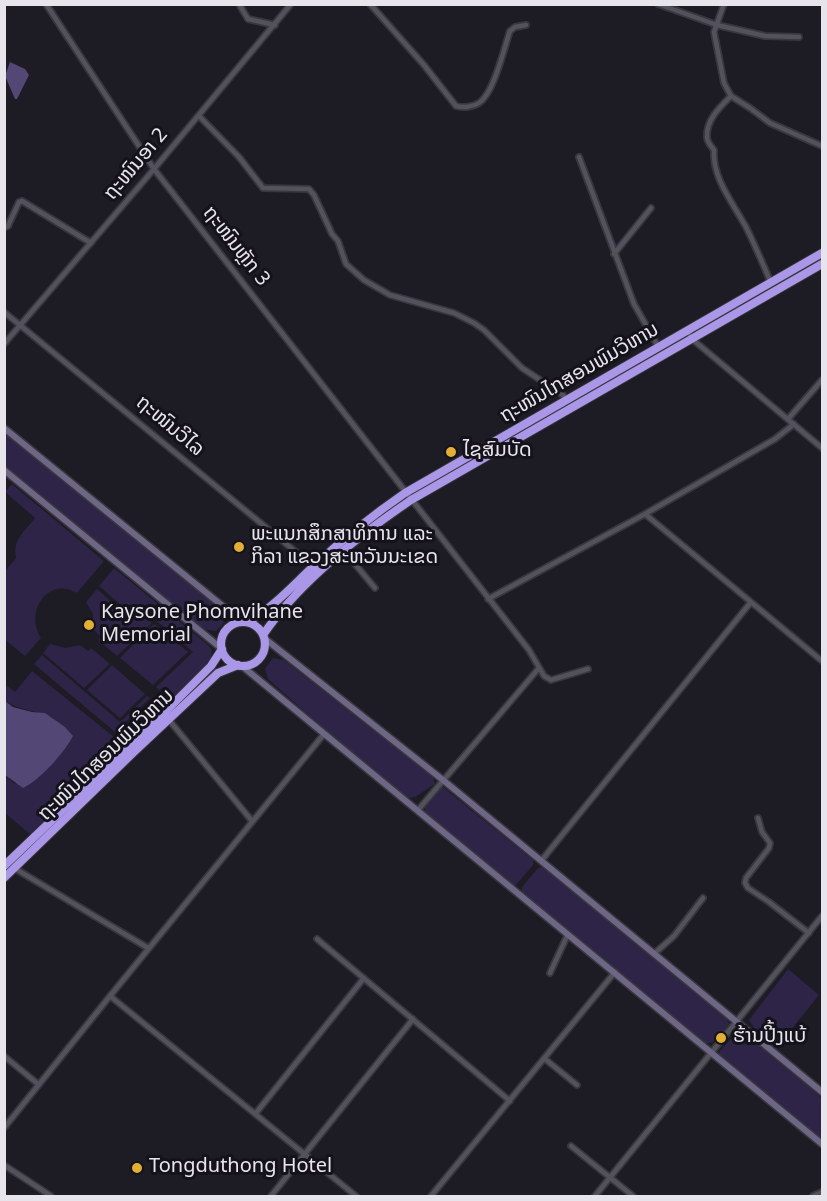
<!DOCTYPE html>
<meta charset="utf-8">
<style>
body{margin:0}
#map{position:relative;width:827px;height:1201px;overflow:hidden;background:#1d1b23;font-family:Georgia,serif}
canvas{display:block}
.frame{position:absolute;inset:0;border:6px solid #e7e5eb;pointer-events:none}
</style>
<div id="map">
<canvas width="827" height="1201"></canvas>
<div class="frame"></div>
</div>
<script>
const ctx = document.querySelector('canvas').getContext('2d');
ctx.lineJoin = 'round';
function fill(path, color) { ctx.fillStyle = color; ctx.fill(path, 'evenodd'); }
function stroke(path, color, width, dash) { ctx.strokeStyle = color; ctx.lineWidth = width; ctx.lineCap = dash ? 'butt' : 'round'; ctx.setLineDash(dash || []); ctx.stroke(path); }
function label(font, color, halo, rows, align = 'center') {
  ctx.font = font + ' Georgia,"Noto Sans Lao",serif'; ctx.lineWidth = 6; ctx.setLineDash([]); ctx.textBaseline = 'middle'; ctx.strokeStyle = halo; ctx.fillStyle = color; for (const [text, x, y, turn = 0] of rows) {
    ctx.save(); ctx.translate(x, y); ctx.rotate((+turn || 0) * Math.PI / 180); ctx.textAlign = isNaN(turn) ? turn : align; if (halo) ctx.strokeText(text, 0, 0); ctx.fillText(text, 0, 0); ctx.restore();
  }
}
fill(new Path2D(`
 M 4,431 L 221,608 L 225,618 L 223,624 L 216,631 L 202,629 L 5,467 Z
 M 12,484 L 104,561 L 77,593 C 48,576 24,612 41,638 L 25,656 L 5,640 L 5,571 L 16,558 C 12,540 25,531 35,518 L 5,492 Z
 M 114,568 L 208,645 L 212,650 L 211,659 L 173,697 L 163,687 L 159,690 L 156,687 L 193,652 L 138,605 L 121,605 L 99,586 Z
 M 97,589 L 121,610 L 136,609 L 152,623 L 117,656 L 98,640 L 101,637 L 93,629 L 93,614 L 86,602 Z
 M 154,624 L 188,652 L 153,685 L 120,658 Z
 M 50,644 L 65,648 L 80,645 L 88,651 L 91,648 L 110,664 L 84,688 L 43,653 Z
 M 42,655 L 120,722 L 147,696 L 150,698 L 115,732 L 34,664 Z
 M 273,658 L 284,660 L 433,777 L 435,784 L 415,797 L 408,798 L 337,740 L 268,679 L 265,669 Z
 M 112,665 L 145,694 L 120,718 L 87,690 Z
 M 32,671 L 124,745 L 31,835 L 5,813 L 4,775 L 15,784 L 54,719 C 38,710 20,711 5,701 L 5,684 L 15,692 Z
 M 443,787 L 533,860 L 533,865 L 516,885 L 513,885 L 425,812 L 425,807 L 440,788 Z
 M 543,867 L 727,1019 L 729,1024 C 724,1033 715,1045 704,1043 L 522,892 L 522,887 L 538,868 Z
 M 788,969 L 819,995 L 778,1046 C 766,1042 755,1031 749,1020 Z
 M 737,1032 L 744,1033 L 822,1098 L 822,1141 L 721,1057 L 719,1052 Z`), '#2d2447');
fill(new Path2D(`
 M 10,62 L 25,69 L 29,75 L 17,99 L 15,99 L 5,76 Z
 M 5,701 L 13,707 L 32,712 L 45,713 L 65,727 L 73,736 C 64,753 40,780 23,788 L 5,775 Z`), '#524775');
const street = new Path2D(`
 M 46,4 L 154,169 L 529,650 L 544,676 L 551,680 L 588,669
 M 239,4 L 248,19 L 275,25
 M 370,4 L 424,65 L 456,106 C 463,108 473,107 479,103 C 494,93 504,48 510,31 L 515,27 L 526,25
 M 658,4 L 717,25 L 765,36 L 799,37
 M 724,4 L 714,32 L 724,83 L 731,96 L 750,108 L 770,123 L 822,146
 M 731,96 C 720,107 706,120 707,137 C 707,142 711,146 714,150 C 712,178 733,203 746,227 C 755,245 763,264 771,283
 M 199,116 L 239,157 L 263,188 L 309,189 L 314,195 L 332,234 L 338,241 L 346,264 L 364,280 L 390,295 L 454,313 L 474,323 L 484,330 L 522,368 L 563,395 L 567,401
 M 579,157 L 634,304 L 659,348
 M 4,228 L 8,226 L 19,202 L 22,201 L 91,243
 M 614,254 L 651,208
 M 4,312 L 313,566
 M 688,331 L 692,339 L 822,448
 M 4,344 L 154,169 L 291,4
 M 788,419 L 822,380
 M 645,514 L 822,661
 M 344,551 L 375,588
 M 488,599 L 645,514 L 775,439 L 794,424
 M 169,720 L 252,821
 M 418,810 L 539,668
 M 758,818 L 762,832 L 770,843 L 769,848 L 746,878 L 745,883 L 748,888 L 769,902 L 809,933
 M 541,861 L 751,602
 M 14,868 L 148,948
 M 317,939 L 510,1101
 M 655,953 L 674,936 L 703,898
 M 550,973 L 568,934
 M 110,996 L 356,1196
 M 4,1056 L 38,1084
 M 545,1059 L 577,1085
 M 256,1113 L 364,978
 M 4,1128 L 110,996 L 324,734
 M 571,1146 L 633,1196
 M 4,1165 L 51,1196
 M 271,1196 L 413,1019
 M 431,1196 L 615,972
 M 595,1196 L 822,916
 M 813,1196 L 822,1192`);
const secondary = new Path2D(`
 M 4,428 L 230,612 L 245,622
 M 4,470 L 222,649
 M 264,638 L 443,780 L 822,1092
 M 242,666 L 822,1144`);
const highway = new Path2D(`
 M 248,622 C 274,607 293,585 315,565 C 343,539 373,515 405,493 L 822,253
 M221 644a22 22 0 1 1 44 0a22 22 0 1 1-44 0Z
 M 263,635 C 299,582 358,536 411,500 L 822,264
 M 4,866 L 163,714 L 211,666 L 222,649
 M 4,878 L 134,752 L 218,673 L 238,665`);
stroke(street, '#38373d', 8);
stroke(secondary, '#38373d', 9);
stroke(highway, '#38373d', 10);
stroke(street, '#53515b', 4.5);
stroke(secondary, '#6d6685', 6);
stroke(highway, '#ab97e8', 8);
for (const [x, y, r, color] of [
 [451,452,6,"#e2af34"],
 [239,547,6,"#e2af34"],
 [89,625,6,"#e2af34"],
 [721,1038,6,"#e2af34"],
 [137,1168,6,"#e2af34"]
]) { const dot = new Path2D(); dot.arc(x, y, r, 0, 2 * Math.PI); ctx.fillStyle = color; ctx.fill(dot); stroke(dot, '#14121a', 2); }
label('20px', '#e7e5eb', '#14121a', [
 ["ຖະໜົນອາ 2",137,165,-50],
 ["ຖະໜົນຫຼັກ 3",235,247,52],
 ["ຖະໜົນໄກສອນພົມວິຫານ",580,374,-30],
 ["ຖະໜົນວິໄລ",169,427,40],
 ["ຖະໜົນໄກສອນພົມວິຫານ",107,756,-44]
]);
label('20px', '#e7e5eb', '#14121a', [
 ["ໄຊສົມບັດ",463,452],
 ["ພະແນກສຶກສາທິການ ແລະ",251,536],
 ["ກິລາ ແຂວງສະຫວັນນະເຂດ",251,559],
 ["Kaysone Phomvihane",101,614],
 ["Memorial",101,637],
 ["ຮ້ານປີ້ງແບ້",733,1038],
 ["Tongduthong Hotel",149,1168]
], 'left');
</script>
